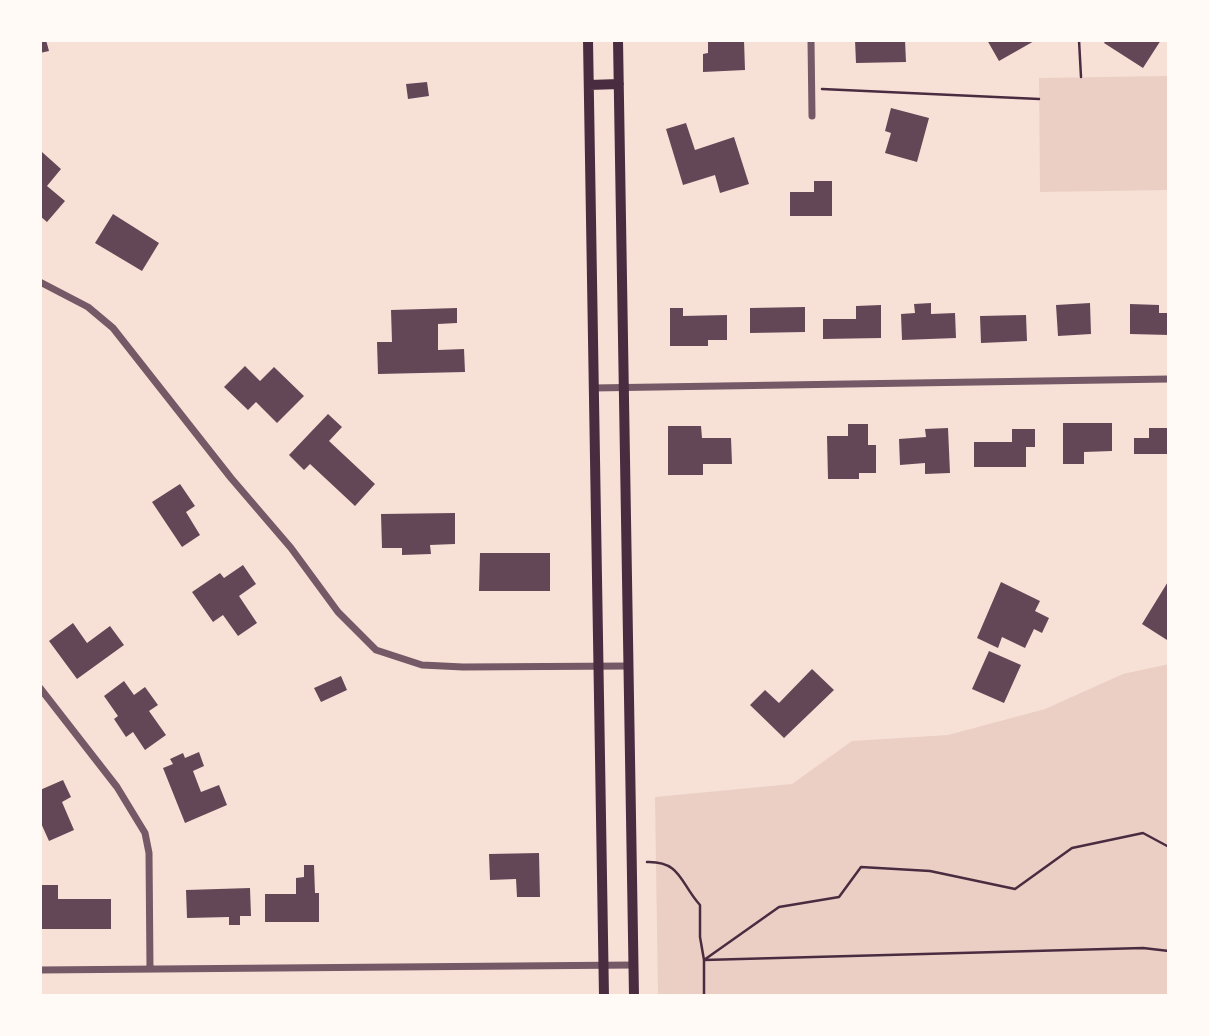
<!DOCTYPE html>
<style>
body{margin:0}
#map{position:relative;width:1209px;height:1036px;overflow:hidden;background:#f7e1d7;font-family:Overpass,sans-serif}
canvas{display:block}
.frame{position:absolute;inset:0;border:42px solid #fffaf5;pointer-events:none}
</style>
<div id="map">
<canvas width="1209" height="1036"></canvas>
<div class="frame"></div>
</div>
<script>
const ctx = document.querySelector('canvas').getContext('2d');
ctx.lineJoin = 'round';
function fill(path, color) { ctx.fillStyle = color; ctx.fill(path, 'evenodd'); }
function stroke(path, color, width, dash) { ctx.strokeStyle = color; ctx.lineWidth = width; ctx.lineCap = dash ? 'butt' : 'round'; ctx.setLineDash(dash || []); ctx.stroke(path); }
fill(new Path2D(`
 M 1169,76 L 1169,190 L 1040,192 L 1039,78 Z
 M 1169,664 L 1169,996 L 658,996 L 655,797 L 792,784 L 852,741 L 948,735 L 1045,709 L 1123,674 Z`), '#ebcfc5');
fill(new Path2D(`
 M 40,40 L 46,40 L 49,51 L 40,53 Z
 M 708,40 L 744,40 L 745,70 L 703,72 L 703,54 L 708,53 Z
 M 855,40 L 905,40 L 906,62 L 856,63 Z
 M 987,40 L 1036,40 L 999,61 Z
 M 1106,40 L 1161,40 L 1143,68 L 1104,43 Z
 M 427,82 L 429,96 L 408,99 L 406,84 Z
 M 891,108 L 929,118 L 917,162 L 885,153 L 891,133 L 885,131 Z
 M 686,123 L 695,150 L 734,137 L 749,184 L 720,193 L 715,175 L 683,185 L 666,129 Z
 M 42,152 L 61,169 L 47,186 L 65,201 L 47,222 L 40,216 L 40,155 Z
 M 814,181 L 832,181 L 832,216 L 790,216 L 790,192 L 814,192 Z
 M 113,214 L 159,243 L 142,271 L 95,243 Z
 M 931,303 L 931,314 L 955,313 L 956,338 L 902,340 L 901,314 L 915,313 L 914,304 Z
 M 1090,303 L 1091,334 L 1058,336 L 1056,305 Z
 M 1130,304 L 1159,305 L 1159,313 L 1169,313 L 1169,335 L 1130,334 Z
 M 881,305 L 881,338 L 823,339 L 823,319 L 856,319 L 856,306 Z
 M 805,307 L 805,332 L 750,333 L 750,308 Z
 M 457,308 L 457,323 L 438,324 L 438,350 L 464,349 L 465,372 L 378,374 L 377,342 L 392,342 L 391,310 Z
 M 670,308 L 683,308 L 683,316 L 727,315 L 727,340 L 708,340 L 708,346 L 670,346 Z
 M 1026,315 L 1027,341 L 981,343 L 980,316 Z
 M 245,366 L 260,381 L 274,367 L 304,396 L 277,423 L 256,402 L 248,410 L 224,387 Z
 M 328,414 L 342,427 L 329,441 L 375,484 L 355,506 L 310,464 L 304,470 L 289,455 Z
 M 1063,423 L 1112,423 L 1112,451 L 1084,452 L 1084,464 L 1063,464 Z
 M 848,424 L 868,424 L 868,445 L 876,445 L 876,473 L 859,473 L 859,479 L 828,479 L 827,436 L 848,436 Z
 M 668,426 L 701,426 L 702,438 L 731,438 L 732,464 L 703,464 L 703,475 L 668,475 Z
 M 948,428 L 950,473 L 925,474 L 925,463 L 900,465 L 899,439 L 926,437 L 925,429 Z
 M 1149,428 L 1169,428 L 1169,454 L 1134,454 L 1134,438 L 1149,438 Z
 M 1012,429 L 1035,429 L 1035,447 L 1026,447 L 1026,467 L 974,467 L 974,442 L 1012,442 Z
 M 180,484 L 195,506 L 186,512 L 200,535 L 182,547 L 152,502 Z
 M 455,513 L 455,544 L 430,545 L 431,554 L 402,555 L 402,548 L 382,548 L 381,514 Z
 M 480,553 L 550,553 L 550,591 L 479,591 Z
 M 243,565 L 256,584 L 239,596 L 257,623 L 238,636 L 223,615 L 213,622 L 192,592 L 220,573 L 224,578 Z
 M 1169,580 L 1169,637 L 1167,640 L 1142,624 Z
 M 1001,582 L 1040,601 L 1035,611 L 1049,618 L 1042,633 L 1034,629 L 1025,648 L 1002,637 L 998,648 L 977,638 Z
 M 73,623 L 87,643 L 110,626 L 124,645 L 77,679 L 49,641 Z
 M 989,651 L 1021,665 L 1004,703 L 972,689 Z
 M 812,669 L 834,690 L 784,738 L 750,705 L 765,690 L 779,703 Z
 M 341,676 L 347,690 L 321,702 L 314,688 Z
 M 124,681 L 134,695 L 145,687 L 158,705 L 149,711 L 166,735 L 145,750 L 133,732 L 126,737 L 114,719 L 118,716 L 104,696 Z
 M 199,752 L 204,766 L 193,771 L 201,792 L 219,785 L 227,805 L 185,823 L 163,768 L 173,764 L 170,759 L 183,753 L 185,758 Z
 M 63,780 L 71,797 L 62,802 L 74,830 L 49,841 L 40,821 L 40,790 Z
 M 539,853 L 540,897 L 517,897 L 516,879 L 490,880 L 489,854 Z
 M 304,865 L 314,865 L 315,893 L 319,893 L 319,922 L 265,922 L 265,894 L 296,894 L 296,878 L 304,877 Z
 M 40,885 L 58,885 L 58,899 L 111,899 L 111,929 L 40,929 Z
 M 250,888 L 251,916 L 240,916 L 240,925 L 229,925 L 229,917 L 187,918 L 186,890 Z`), '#644757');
stroke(new Path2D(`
 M 1079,40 L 1081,77
 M 822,89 L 1039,99
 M 647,862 C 681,861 680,883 700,905 L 700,937 L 704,960 L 1143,948 L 1169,951
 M 704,996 L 704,960 L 779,907 L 839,897 L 861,867 L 930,871 L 1015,889 L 1072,848 L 1143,833 L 1169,847`), '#4a2c40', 2.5);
stroke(new Path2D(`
 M 811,40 L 812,116
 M 40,282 L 88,307 L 113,328 L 231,478 L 291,548 L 338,612 L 376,650 L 422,665 L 463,667 L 628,666
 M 593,388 L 1169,379
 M 40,688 L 117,787 L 145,833 L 149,853 L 150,969
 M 40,970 L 634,965`), '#755966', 7);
stroke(new Path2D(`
 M 588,40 L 604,996
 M 618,40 L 634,996
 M 589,85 L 619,84`), '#4a2c40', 10);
</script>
